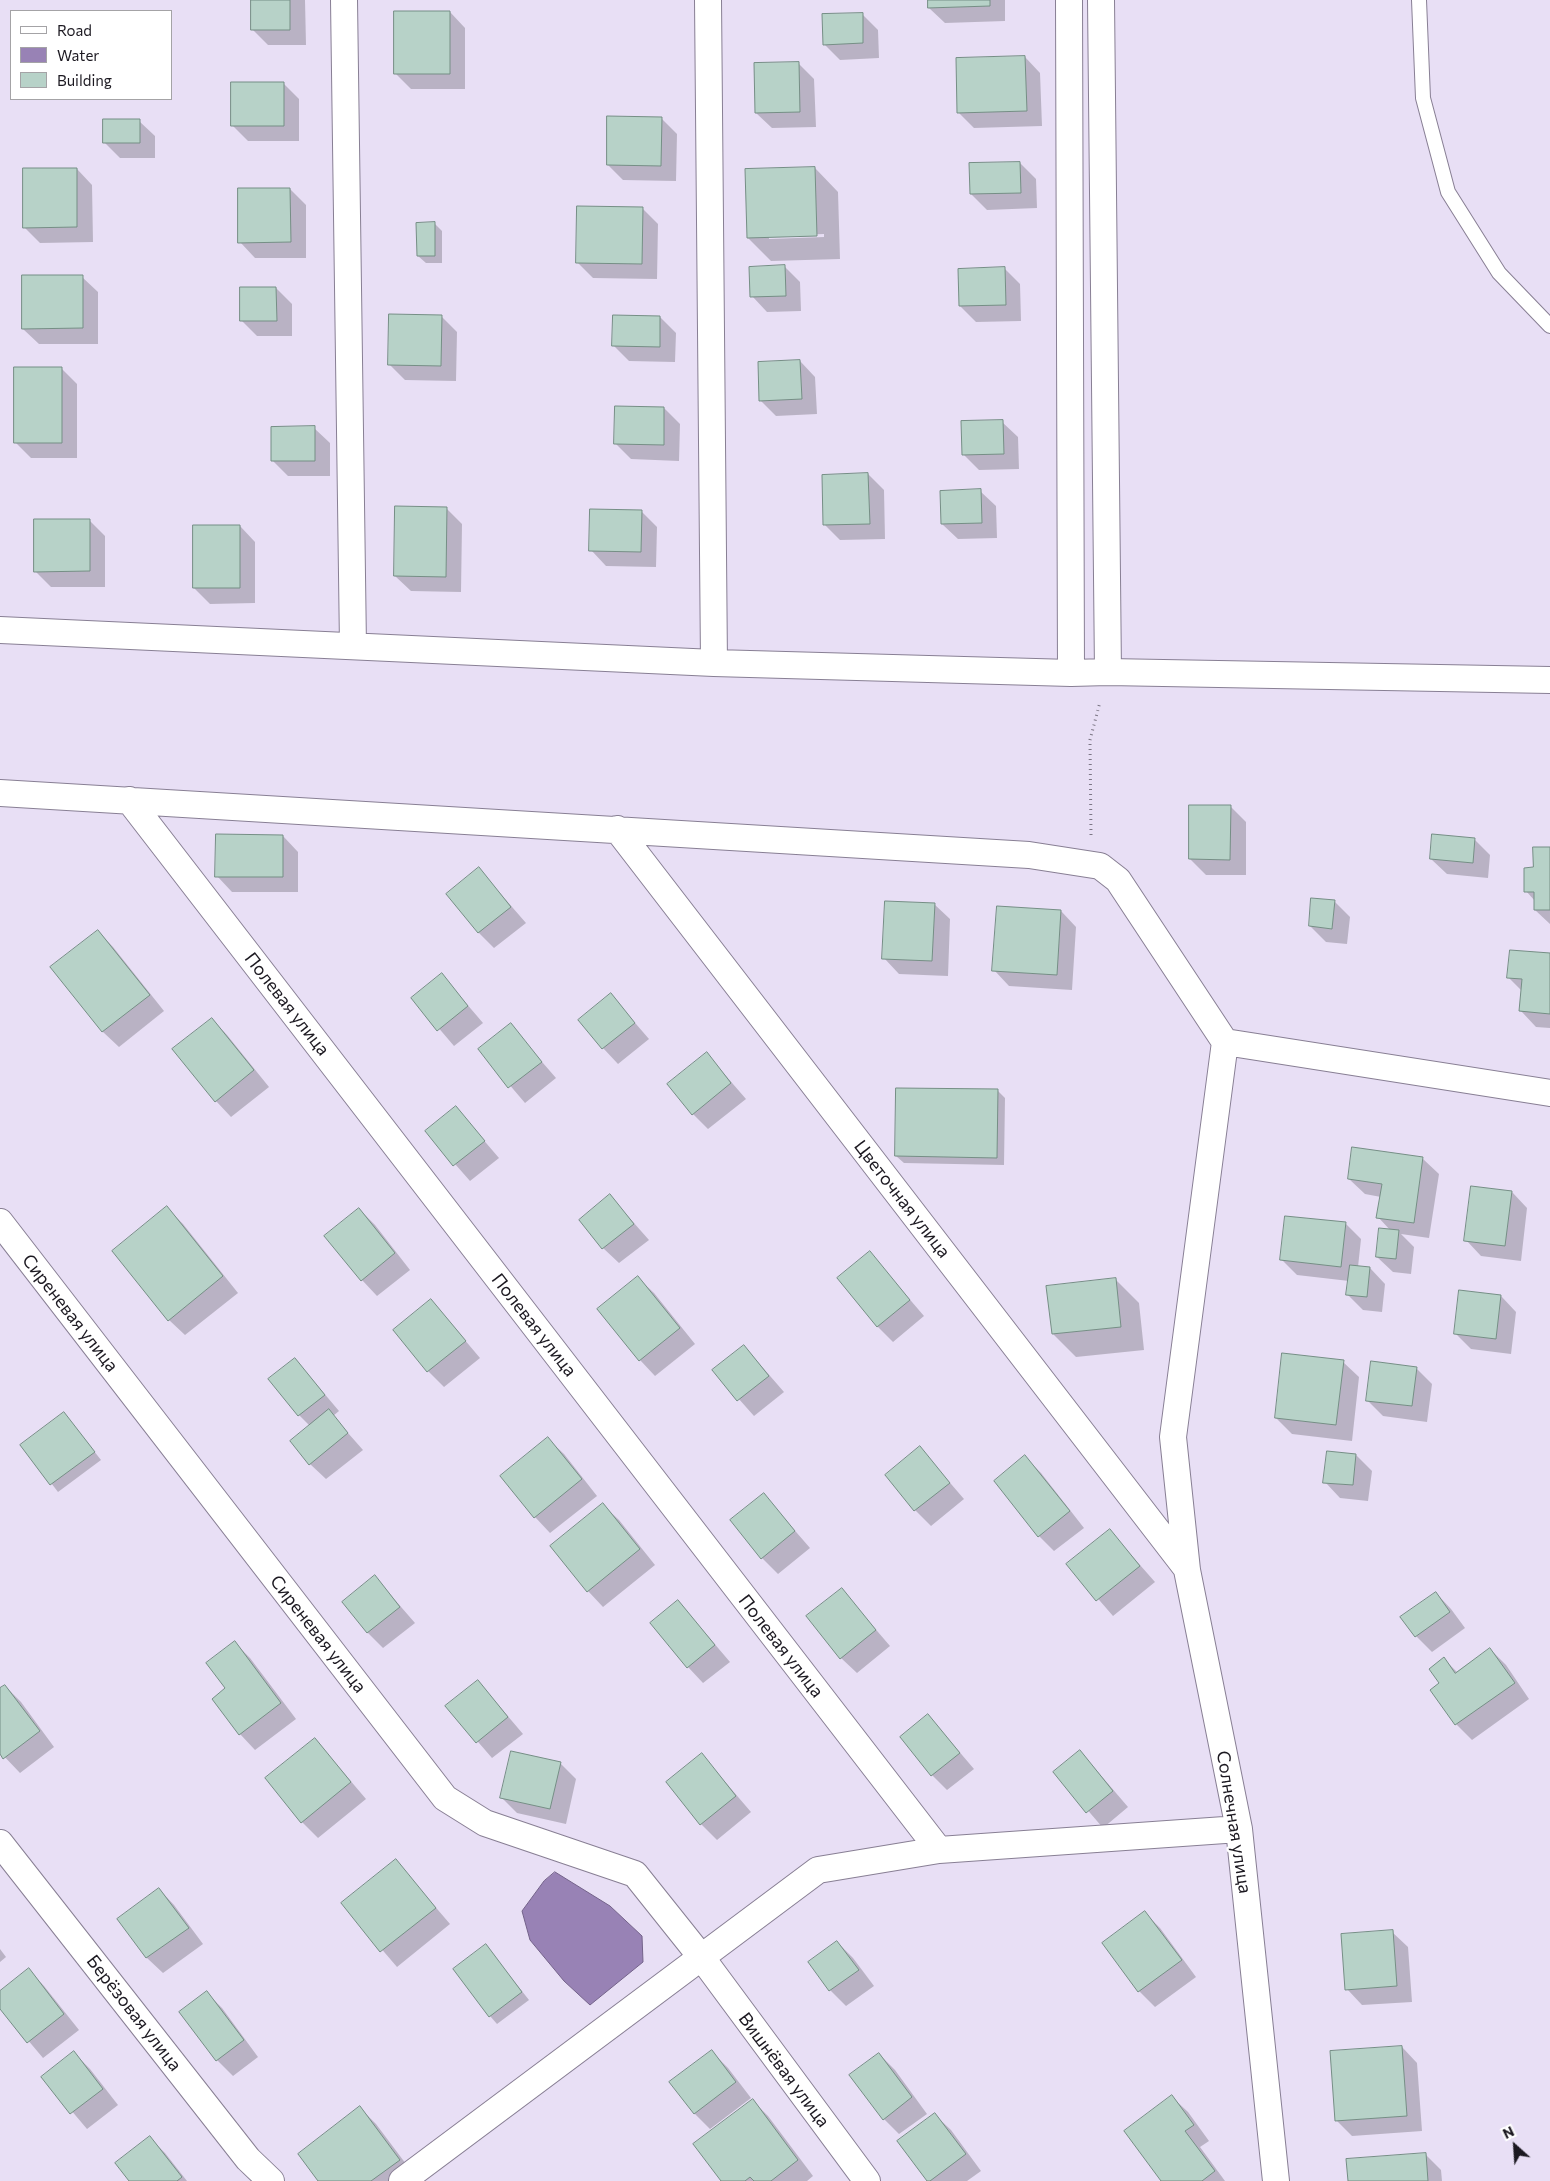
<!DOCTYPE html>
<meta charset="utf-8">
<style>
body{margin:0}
#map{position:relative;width:1550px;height:2181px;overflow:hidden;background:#e8dff5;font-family:Commissioner,sans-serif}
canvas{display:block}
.legend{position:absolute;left:10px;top:10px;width:162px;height:90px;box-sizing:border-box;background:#fff;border:1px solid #a4a3a6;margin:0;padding:6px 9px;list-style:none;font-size:15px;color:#1c1921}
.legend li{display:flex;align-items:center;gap:10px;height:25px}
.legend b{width:25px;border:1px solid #a4a3a6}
.north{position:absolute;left:1490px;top:2121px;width:50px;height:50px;-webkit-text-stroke:4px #fff;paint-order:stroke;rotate:334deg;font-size:14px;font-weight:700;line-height:20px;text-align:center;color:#1c1921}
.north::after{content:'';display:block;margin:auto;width:18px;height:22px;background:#1c1921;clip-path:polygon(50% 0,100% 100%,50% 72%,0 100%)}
</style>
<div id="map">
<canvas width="1550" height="2181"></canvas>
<ul class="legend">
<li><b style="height:6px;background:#fff"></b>Road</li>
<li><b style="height:14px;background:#9882b5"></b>Water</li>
<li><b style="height:14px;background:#b7d2c8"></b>Building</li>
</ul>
<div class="north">N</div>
</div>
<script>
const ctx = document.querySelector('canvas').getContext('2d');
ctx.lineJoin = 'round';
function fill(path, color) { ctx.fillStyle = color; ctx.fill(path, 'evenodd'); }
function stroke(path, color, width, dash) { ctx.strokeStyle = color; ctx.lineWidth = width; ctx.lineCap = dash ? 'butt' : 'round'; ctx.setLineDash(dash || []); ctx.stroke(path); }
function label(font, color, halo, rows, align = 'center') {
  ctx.font = font + ' Commissioner,sans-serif'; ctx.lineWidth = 4.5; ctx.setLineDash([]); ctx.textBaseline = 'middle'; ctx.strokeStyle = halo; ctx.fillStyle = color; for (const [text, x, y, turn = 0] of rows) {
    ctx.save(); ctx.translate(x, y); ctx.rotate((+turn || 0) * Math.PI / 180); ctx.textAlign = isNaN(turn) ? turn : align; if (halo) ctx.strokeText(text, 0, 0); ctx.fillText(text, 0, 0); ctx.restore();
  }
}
const water = new Path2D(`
 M 555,1872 L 610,1906 L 642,1936 L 643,1962 L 590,2005 L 564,1981 L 530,1940 L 522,1911 L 544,1881 Z`);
fill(water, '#9882b5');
stroke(water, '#736289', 1);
fill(new Path2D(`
 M 252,0 L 305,0 L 306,45 L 268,45 L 252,29 Z
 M 929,0 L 1005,0 L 1005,21 L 945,23 L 929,8 Z
 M 450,12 L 465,28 L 465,89 L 411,89 L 395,73 Z
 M 862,14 L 878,30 L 879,58 L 840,60 L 824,44 Z
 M 1025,57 L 1040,73 L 1042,126 L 974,128 L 959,113 Z
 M 798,63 L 814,79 L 816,127 L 772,128 L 756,113 Z
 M 283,83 L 299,99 L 299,141 L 248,141 L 232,125 Z
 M 661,118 L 677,134 L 676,181 L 623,180 L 608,165 Z
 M 139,121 L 155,136 L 155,158 L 120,158 L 104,142 Z
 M 1020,163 L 1036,179 L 1037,208 L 987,210 L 971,194 Z
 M 815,168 L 838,192 L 840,259 L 771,261 L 748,238 ZM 824,234 L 824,237 L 769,239 L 769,236 Z
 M 77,169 L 92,185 L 93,242 L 40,243 L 24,227 Z
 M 290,189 L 306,205 L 306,258 L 255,258 L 240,242 Z
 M 642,208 L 658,224 L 657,279 L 593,278 L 577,262 Z
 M 434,223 L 442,231 L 442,263 L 426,263 L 418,256 Z
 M 784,266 L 800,282 L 801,311 L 767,312 L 752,296 Z
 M 1004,268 L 1020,284 L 1021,321 L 976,322 L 960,306 Z
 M 82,277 L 98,292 L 98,344 L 39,344 L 23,329 Z
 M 276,288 L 292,304 L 292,336 L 257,336 L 241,320 Z
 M 441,316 L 457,332 L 456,381 L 405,380 L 390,365 Z
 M 660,317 L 676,333 L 675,362 L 629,361 L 613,345 Z
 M 800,361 L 815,377 L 817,414 L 776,416 L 760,400 Z
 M 61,368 L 77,384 L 77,458 L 31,458 L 15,442 Z
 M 664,408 L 680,424 L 679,461 L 631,459 L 615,443 Z
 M 1002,422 L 1018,437 L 1019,469 L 979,470 L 963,454 Z
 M 314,428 L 330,443 L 330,476 L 288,476 L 273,461 Z
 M 868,474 L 884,490 L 885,539 L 840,540 L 825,525 Z
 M 980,491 L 996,506 L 997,538 L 958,539 L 942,524 Z
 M 447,509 L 462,524 L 461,592 L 411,591 L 395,576 Z
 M 641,511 L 657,527 L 656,567 L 606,566 L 591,550 Z
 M 89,520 L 105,536 L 105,587 L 51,587 L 35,571 Z
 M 240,526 L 255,542 L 255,603 L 210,604 L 194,588 Z
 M 1230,806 L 1246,822 L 1246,875 L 1206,875 L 1190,859 Z
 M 283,836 L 298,852 L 298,892 L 232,892 L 217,876 Z
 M 1474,839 L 1490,855 L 1488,878 L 1447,874 L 1431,859 Z
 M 1550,848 L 1550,924 L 1535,910 L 1535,901 L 1526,891 L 1534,868 Z
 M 479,869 L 526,923 L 494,948 L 479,933 Z
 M 1334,901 L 1350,917 L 1347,944 L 1326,942 L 1310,926 Z
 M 934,904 L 950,919 L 948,976 L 899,974 L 884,958 Z
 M 1061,911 L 1076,927 L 1072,990 L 1009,986 L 994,970 Z
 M 98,931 L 113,947 L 164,1011 L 119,1047 L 103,1032 L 52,968 Z
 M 1550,955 L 1550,1028 L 1536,1027 L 1521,1011 L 1522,991 L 1509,978 Z
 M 442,975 L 483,1023 L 454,1046 L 413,998 Z
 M 611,995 L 649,1039 L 618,1064 L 603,1048 Z
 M 212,1019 L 227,1035 L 269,1087 L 231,1117 L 216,1101 Z
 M 510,1025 L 556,1078 L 525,1103 L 479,1049 Z
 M 707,1054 L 746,1099 L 708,1129 L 693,1114 Z
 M 998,1091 L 1005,1098 L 1004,1165 L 904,1163 L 896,1156 Z
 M 456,1108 L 499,1158 L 470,1181 L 426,1131 Z
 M 1353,1148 L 1423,1159 L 1439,1174 L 1429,1238 L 1401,1234 L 1414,1247 L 1411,1274 L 1393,1272 L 1377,1257 L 1391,1231 L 1378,1217 L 1381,1197 L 1365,1194 L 1349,1179 Z
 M 1512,1192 L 1527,1208 L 1521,1261 L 1481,1256 L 1466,1240 Z
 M 610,1196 L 649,1240 L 619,1263 L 603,1248 Z
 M 167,1208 L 183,1224 L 238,1293 L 185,1335 L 169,1320 Z
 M 359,1209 L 375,1225 L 410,1270 L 377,1296 L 362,1280 Z
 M 1345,1223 L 1361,1239 L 1358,1267 L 1370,1268 L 1385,1284 L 1382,1312 L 1363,1310 L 1348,1295 L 1349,1281 L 1297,1275 L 1281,1259 Z
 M 870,1253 L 924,1316 L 893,1342 L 877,1326 Z
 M 638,1278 L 654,1293 L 695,1344 L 655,1376 L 640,1360 Z
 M 1116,1280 L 1139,1303 L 1144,1350 L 1076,1357 L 1053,1334 Z
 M 1501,1296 L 1516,1312 L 1511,1354 L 1471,1349 L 1455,1333 Z
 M 431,1300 L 480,1358 L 444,1387 L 428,1371 Z
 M 744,1346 L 784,1392 L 754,1416 L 714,1371 Z
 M 295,1359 L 339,1411 L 333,1416 L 363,1450 L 326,1479 L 310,1464 L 310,1426 L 299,1415 Z
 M 1343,1362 L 1359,1377 L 1352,1441 L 1292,1434 L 1276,1418 Z
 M 1416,1368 L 1432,1384 L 1427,1422 L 1383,1416 L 1367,1400 Z
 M 64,1413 L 101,1460 L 58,1492 L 22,1445 Z
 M 548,1439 L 564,1454 L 597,1496 L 550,1533 L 535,1517 Z
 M 920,1448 L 964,1499 L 931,1526 L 915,1510 Z
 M 1328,1452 L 1356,1455 L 1372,1471 L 1368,1501 L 1340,1498 L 1325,1482 Z
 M 1025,1457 L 1041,1473 L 1084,1528 L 1054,1551 L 1039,1536 Z
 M 764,1495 L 810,1548 L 778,1574 L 762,1558 Z
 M 603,1505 L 619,1520 L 655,1565 L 603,1607 L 588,1591 Z
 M 1110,1531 L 1155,1582 L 1113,1616 L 1068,1564 Z
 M 375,1577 L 415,1623 L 383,1648 L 367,1632 Z
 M 842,1590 L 890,1646 L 857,1673 L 841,1658 Z
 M 1436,1593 L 1451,1609 L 1465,1628 L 1432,1652 L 1416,1636 Z
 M 678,1601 L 730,1662 L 703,1683 L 688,1667 Z
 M 235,1643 L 250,1658 L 296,1719 L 255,1750 L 240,1734 L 227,1688 Z
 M 1490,1649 L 1506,1665 L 1529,1699 L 1472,1740 L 1456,1724 L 1432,1690 L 1441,1684 L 1444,1659 L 1457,1672 Z
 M 478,1681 L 523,1734 L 492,1758 L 447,1706 Z
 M 5,1686 L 21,1702 L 54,1747 L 20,1773 L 0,1752 L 0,1690 Z
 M 928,1715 L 974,1769 L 947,1790 L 932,1775 Z
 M 315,1739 L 366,1799 L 318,1838 L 302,1822 Z
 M 1080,1751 L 1128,1807 L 1103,1828 L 1055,1772 Z
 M 702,1755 L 751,1812 L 717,1840 L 701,1824 Z
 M 560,1763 L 576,1779 L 566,1824 L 517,1813 L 501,1797 Z
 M 396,1861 L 450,1924 L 397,1967 L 343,1904 Z
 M 159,1889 L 174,1905 L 203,1944 L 163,1973 L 147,1958 L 119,1919 Z
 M 1145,1913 L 1160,1928 L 1196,1977 L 1155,2007 L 1139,1991 L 1104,1944 Z
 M 1392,1932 L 1408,1947 L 1412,2002 L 1362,2005 L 1347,1989 Z
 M 837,1942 L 853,1958 L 874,1986 L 846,2006 L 830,1990 L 810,1963 Z
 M 486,1946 L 529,2000 L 497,2024 L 490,2016 Z
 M 0,1949 L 6,1957 L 0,1962 Z
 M 29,1970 L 44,1986 L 79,2030 L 43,2058 L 0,2007 L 0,1992 Z
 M 207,1993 L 222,2008 L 258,2057 L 233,2076 L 217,2060 Z
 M 1402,2047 L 1417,2063 L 1422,2131 L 1352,2136 L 1336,2120 Z
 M 712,2052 L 728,2068 L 751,2098 L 710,2129 L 695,2114 L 671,2082 Z
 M 74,2053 L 90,2069 L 118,2105 L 87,2129 L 43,2077 Z
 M 879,2054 L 895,2070 L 927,2114 L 899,2134 L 884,2119 Z
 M 1172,2097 L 1188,2112 L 1209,2141 L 1200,2147 L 1225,2181 L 1163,2181 Z
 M 753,2101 L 768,2116 L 813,2176 L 807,2181 L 722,2181 Z
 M 360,2108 L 376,2124 L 415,2176 L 408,2181 L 320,2181 Z
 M 935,2115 L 951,2130 L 981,2171 L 967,2181 L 929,2181 Z
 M 150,2138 L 165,2153 L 187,2181 L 131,2181 Z
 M 1425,2154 L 1441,2170 L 1442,2181 L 1349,2181 Z`), '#0003');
const building = new Path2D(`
 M 251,0 L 290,0 L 290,30 L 251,30 Z
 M 928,0 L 990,0 L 990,6 L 928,8 Z
 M 394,11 L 450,11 L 450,74 L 394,74 Z
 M 863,13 L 863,43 L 823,45 L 822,14 Z
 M 1025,56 L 1027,111 L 957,113 L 956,58 Z
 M 799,62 L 800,112 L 755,113 L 754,63 Z
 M 231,82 L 284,82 L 284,126 L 231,126 Z
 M 607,116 L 662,117 L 661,166 L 607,165 Z
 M 103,119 L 140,119 L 140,143 L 103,143 Z
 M 1020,162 L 1021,193 L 970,194 L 969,163 Z
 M 815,167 L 817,236 L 747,238 L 745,169 Z
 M 23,168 L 77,168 L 77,227 L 23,228 Z
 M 238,188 L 290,188 L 291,242 L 238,243 Z
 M 577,206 L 643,207 L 642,264 L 576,263 Z
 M 435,222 L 435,256 L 417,256 L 416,223 Z
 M 785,265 L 786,296 L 750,297 L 749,267 Z
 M 1005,267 L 1006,305 L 959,306 L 958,269 Z
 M 22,275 L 83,275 L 83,328 L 22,329 Z
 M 240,287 L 276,287 L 277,321 L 240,321 Z
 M 389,314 L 442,315 L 441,366 L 388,365 Z
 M 613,315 L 660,316 L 660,347 L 612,346 Z
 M 800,360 L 802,399 L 759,401 L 758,362 Z
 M 14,367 L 62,367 L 62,443 L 14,443 Z
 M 615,406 L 664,407 L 664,445 L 614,444 Z
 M 1003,420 L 1004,454 L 962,455 L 961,421 Z
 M 315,426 L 315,461 L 271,461 L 271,427 Z
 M 868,473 L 870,524 L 823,525 L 822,475 Z
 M 981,489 L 982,523 L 941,524 L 940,491 Z
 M 395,506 L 447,507 L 446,577 L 394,576 Z
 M 590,509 L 642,510 L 641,552 L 589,551 Z
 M 34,519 L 90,519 L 90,571 L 34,572 Z
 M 193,525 L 240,525 L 240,588 L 193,588 Z
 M 1189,805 L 1231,805 L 1230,860 L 1189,859 Z
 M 216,834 L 283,835 L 283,877 L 215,877 Z
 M 1432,834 L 1475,838 L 1473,863 L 1430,859 Z
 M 1533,847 L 1550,847 L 1550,910 L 1534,910 L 1534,892 L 1524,892 L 1524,868 L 1533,867 Z
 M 479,867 L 511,907 L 478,933 L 446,894 Z
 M 1311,898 L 1335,900 L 1332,929 L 1309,926 Z
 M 885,901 L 935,903 L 932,961 L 882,959 Z
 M 997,906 L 1061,910 L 1057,975 L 992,971 Z
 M 98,930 L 150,995 L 102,1032 L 50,967 Z
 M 1510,950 L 1550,953 L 1550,1014 L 1519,1011 L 1522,979 L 1507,978 Z
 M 442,973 L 468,1006 L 437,1031 L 411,998 Z
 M 611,993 L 635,1023 L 602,1049 L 578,1020 Z
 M 212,1018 L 254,1070 L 215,1102 L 172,1049 Z
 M 511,1023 L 542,1062 L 508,1088 L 478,1049 Z
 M 707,1052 L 731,1083 L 692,1115 L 667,1084 Z
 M 896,1088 L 998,1089 L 997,1158 L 895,1156 Z
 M 456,1106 L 485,1141 L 453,1166 L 425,1131 Z
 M 1352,1147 L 1423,1157 L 1414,1223 L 1376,1218 L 1382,1184 L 1348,1179 Z
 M 1471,1186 L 1512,1191 L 1505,1246 L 1464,1241 Z
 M 610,1194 L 634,1224 L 602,1249 L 579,1220 Z
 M 167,1206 L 223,1276 L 168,1321 L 112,1251 Z
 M 359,1208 L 395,1253 L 361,1281 L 324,1236 Z
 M 1285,1216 L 1346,1222 L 1341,1267 L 1280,1260 Z
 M 1379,1228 L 1399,1230 L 1396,1259 L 1376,1257 Z
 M 870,1251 L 910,1300 L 877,1327 L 837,1278 Z
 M 1350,1265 L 1370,1267 L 1367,1297 L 1346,1295 Z
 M 638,1276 L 680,1328 L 639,1361 L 597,1309 Z
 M 1116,1278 L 1121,1327 L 1052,1334 L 1046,1286 Z
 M 1459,1290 L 1501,1295 L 1496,1339 L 1454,1334 Z
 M 431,1299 L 466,1341 L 427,1372 L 393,1330 Z
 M 744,1345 L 769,1376 L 737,1401 L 712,1370 Z
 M 1282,1353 L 1344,1360 L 1336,1425 L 1275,1418 Z
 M 295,1358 L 325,1395 L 298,1416 L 268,1379 Z
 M 1371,1361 L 1417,1367 L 1412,1406 L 1366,1401 Z
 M 329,1409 L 348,1433 L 309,1465 L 290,1441 Z
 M 64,1412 L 95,1452 L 50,1485 L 20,1445 Z
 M 548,1437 L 582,1479 L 534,1518 L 500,1476 Z
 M 920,1446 L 950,1483 L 914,1511 L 885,1475 Z
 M 1327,1451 L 1356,1454 L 1353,1485 L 1323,1483 Z
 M 1025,1455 L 1070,1511 L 1038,1537 L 994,1481 Z
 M 764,1493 L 795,1531 L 761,1559 L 730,1520 Z
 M 603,1503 L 640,1549 L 587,1592 L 550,1546 Z
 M 1110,1529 L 1140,1566 L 1096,1601 L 1066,1564 Z
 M 375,1575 L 400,1607 L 367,1633 L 342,1602 Z
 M 842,1588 L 876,1630 L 840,1659 L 806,1616 Z
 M 1436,1592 L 1450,1612 L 1415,1637 L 1400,1617 Z
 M 678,1600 L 715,1645 L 687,1668 L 650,1623 Z
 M 235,1641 L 281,1703 L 239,1735 L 212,1699 L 225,1688 L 206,1663 Z
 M 1490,1648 L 1515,1683 L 1455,1725 L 1430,1690 L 1439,1683 L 1429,1669 L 1444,1657 L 1455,1673 Z
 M 478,1680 L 508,1717 L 476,1743 L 445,1706 Z
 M 5,1685 L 40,1731 L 3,1759 L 0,1754 L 0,1688 Z
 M 928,1714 L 960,1753 L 931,1776 L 900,1737 Z
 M 315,1738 L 351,1782 L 301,1823 L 265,1778 Z
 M 1080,1750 L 1113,1791 L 1086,1813 L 1053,1772 Z
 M 511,1751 L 561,1762 L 550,1809 L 500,1798 Z
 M 702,1753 L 736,1796 L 700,1825 L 666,1782 Z
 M 396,1859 L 436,1908 L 380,1952 L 341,1903 Z
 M 159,1888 L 189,1928 L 146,1958 L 117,1919 Z
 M 1145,1911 L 1182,1960 L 1138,1992 L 1102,1943 Z
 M 1393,1930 L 1397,1986 L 1345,1990 L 1341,1934 Z
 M 837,1941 L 859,1970 L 829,1991 L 808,1962 Z
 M 486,1944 L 522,1992 L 489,2017 L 453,1969 Z
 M 29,1968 L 64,2014 L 27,2043 L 0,2009 L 0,1991 Z
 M 207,1991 L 244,2040 L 216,2061 L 179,2012 Z
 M 1402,2046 L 1407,2116 L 1335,2121 L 1330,2051 Z
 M 712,2050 L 736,2082 L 694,2114 L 669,2082 Z
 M 74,2051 L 103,2089 L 70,2114 L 41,2077 Z
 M 879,2053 L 912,2097 L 883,2120 L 849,2075 Z
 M 1172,2095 L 1194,2125 L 1185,2131 L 1215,2171 L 1202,2181 L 1161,2181 L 1124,2131 Z
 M 753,2099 L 798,2160 L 771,2181 L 754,2181 L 750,2177 L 745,2181 L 721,2181 L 693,2144 Z
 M 360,2106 L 400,2160 L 371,2181 L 318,2181 L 298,2154 Z
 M 935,2113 L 966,2154 L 930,2181 L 927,2181 L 897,2141 Z
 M 150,2136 L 182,2177 L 177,2181 L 129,2181 L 115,2163 Z
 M 1426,2153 L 1428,2181 L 1348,2181 L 1346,2159 Z`);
fill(building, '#b7d2c8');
stroke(building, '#758e85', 1);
const lane = new Path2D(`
 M 1419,0 L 1423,98 L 1448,192 L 1499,273 L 1550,326`);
const street = new Path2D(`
 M 344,0 L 353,646
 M 708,0 L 714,663
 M 1069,0 L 1071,673
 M 1101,0 L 1108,672
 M 0,630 L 714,663 L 1071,673 L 1108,672 L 1550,680
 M 0,793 L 1029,855 L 1100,866 L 1118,880 L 1225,1042 L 1173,1437 L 1187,1570 L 1239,1829 L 1276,2181
 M 129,800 L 939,1850
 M 617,829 L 1187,1569
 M 1225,1042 L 1550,1093
 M 0,1222 L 445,1798 L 485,1823 L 635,1874 L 702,1958 L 867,2181
 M 0,1843 L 248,2159 L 271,2181
 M 402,2181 L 818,1870 L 939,1850 L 1239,1829`);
stroke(lane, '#887f94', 16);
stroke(street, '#887f94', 28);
stroke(new Path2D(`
 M 1091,835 L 1090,740 L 1100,702`), '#7c7685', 3, [1, 4]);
stroke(lane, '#fff', 14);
stroke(street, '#fff', 26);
label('18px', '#1c1921', '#fff', [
 ["Полевая улица",287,1004,52],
 ["Цветочная улица",902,1199,52],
 ["Сиреневая улица",70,1313,52],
 ["Полевая улица",534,1325,52],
 ["Сиреневая улица",318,1634,52],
 ["Полевая улица",781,1646,52],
 ["Солнечная улица",1234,1822,81],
 ["Берёзовая улица",134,2013,52],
 ["Вишнёвая улица",784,2070,53]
]);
</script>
